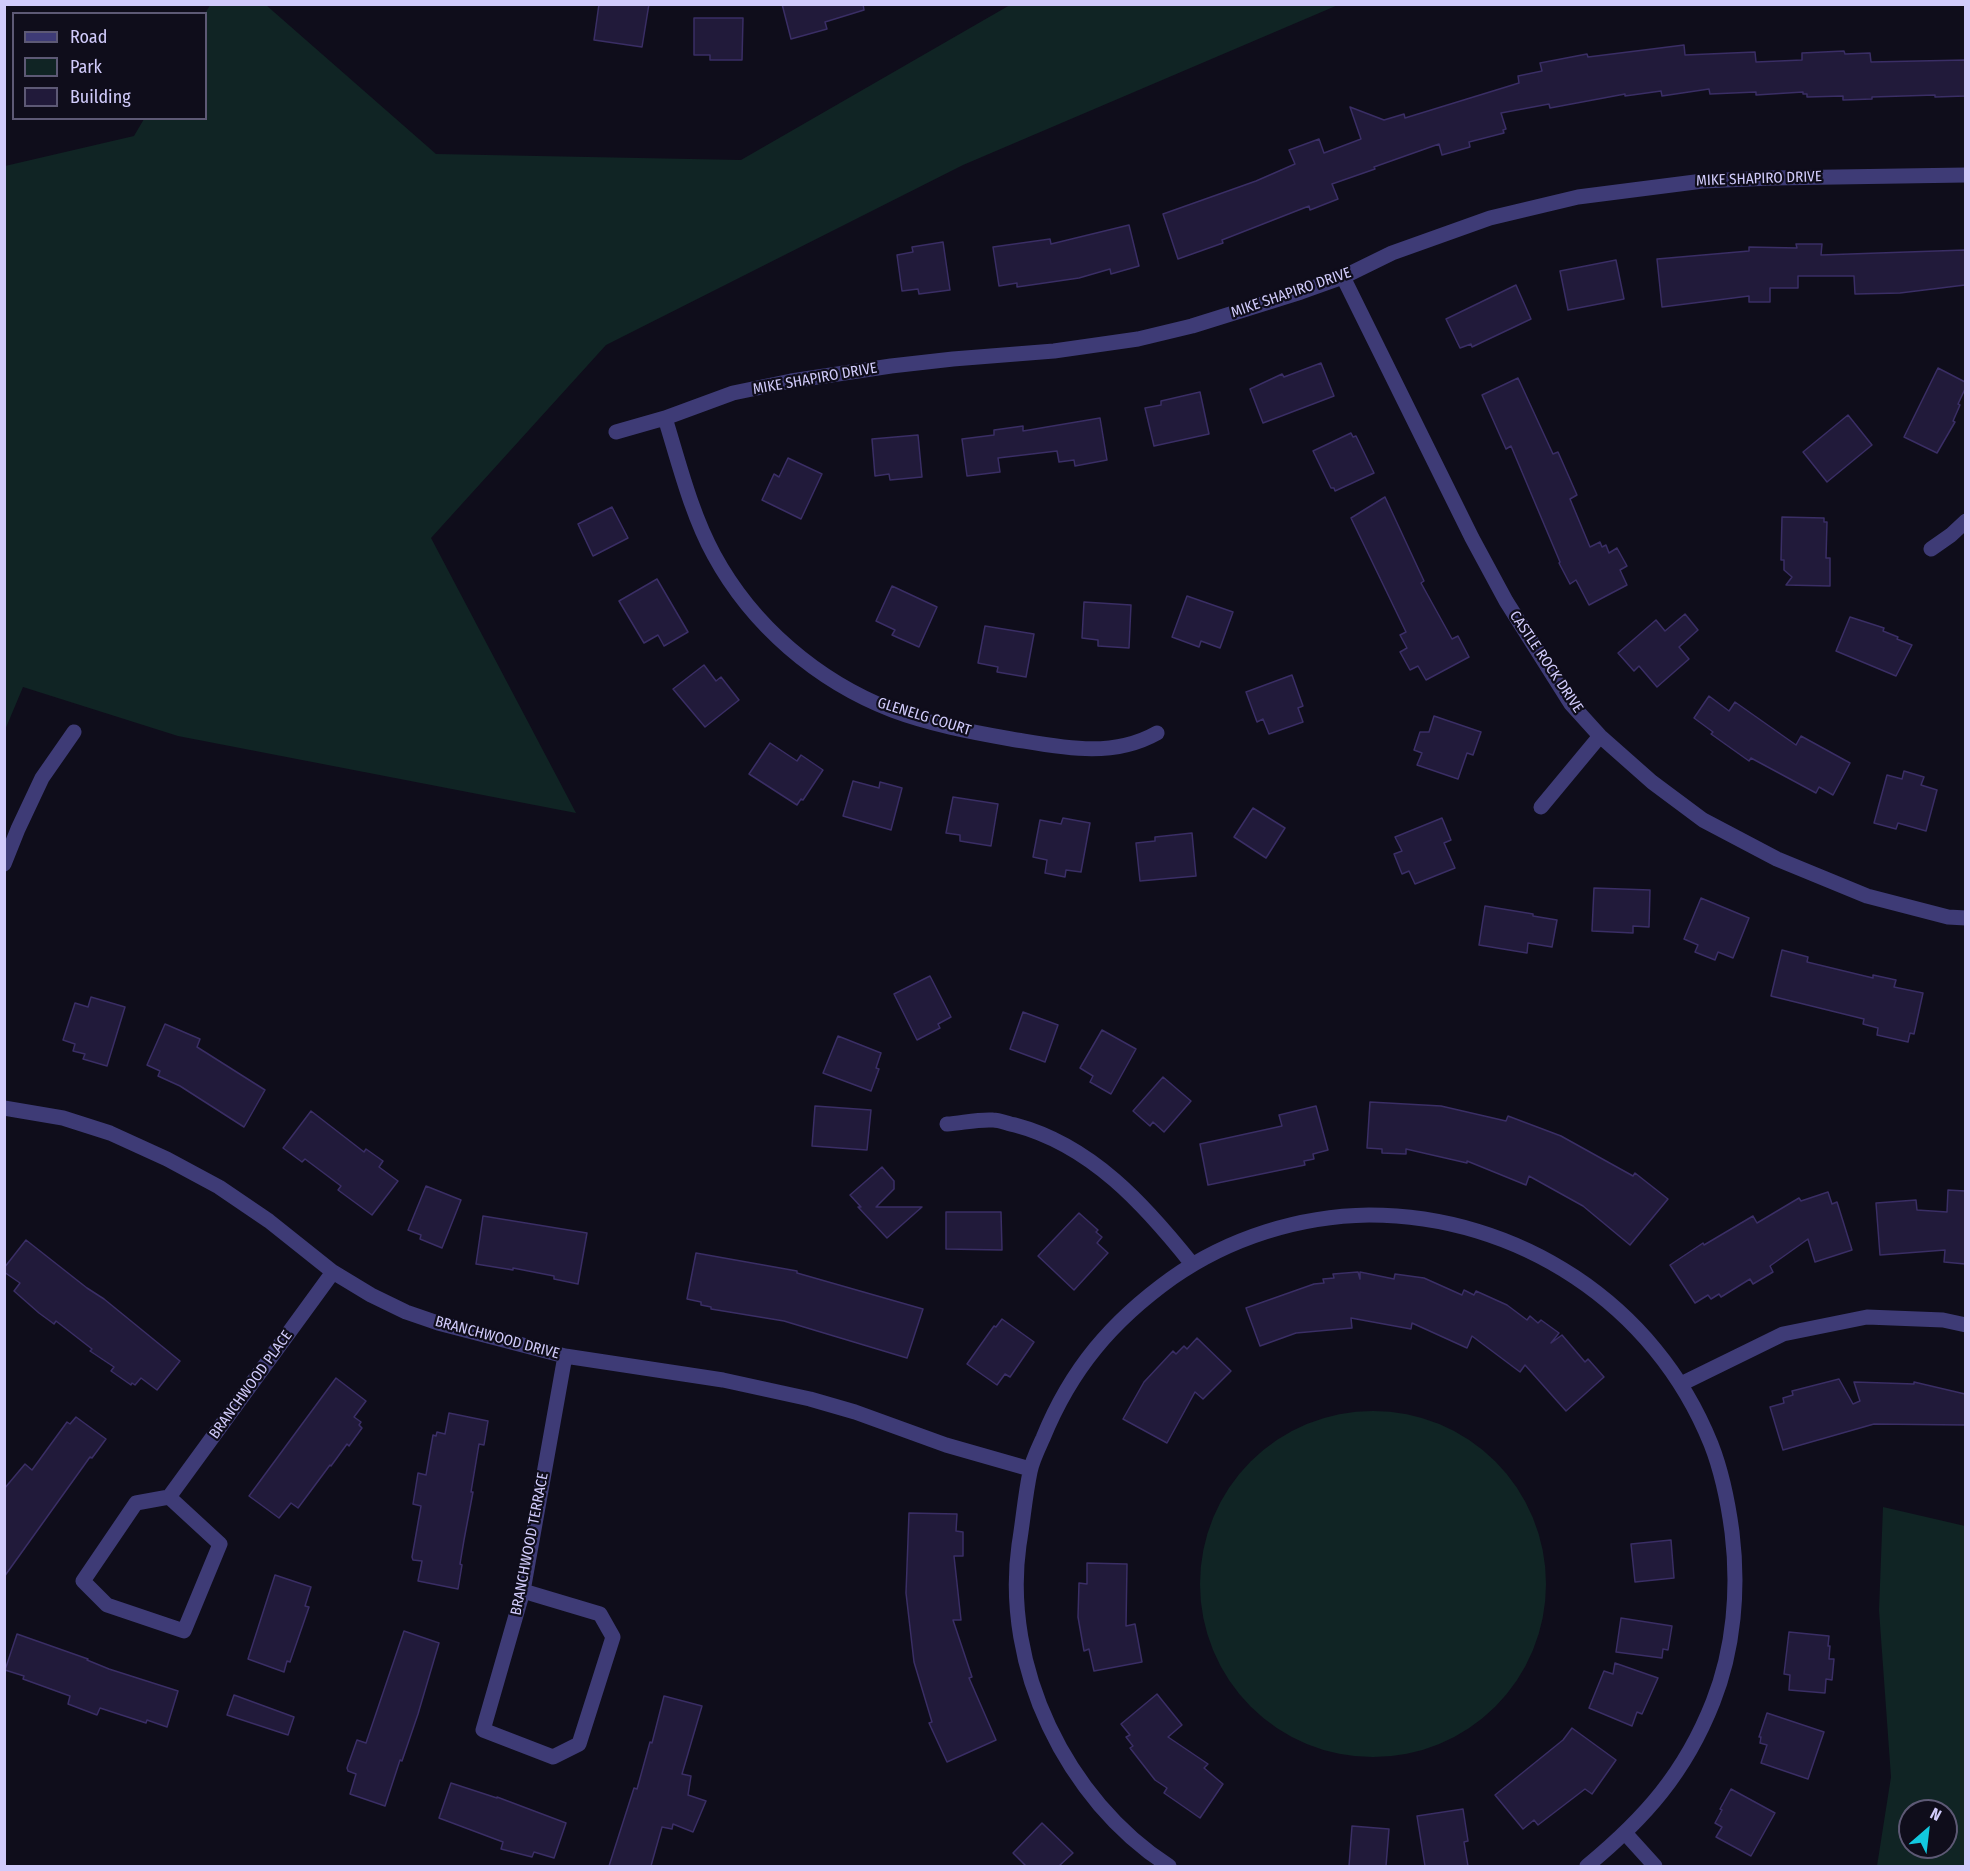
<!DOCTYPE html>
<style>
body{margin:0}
#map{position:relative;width:1970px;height:1871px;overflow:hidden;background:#0f0d1b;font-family:"Fira Sans Condensed",sans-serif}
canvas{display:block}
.frame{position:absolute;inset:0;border:6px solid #d1cbfb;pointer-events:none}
.legend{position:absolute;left:12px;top:12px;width:195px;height:108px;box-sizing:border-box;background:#0f0d1b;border:2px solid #5d5975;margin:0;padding:8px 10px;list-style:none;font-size:18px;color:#d1cbfb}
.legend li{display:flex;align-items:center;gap:12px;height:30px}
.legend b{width:30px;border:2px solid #5d5975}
.north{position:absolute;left:1898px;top:1799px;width:60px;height:60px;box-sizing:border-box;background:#0f0d1b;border:2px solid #5d5975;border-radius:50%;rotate:28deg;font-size:16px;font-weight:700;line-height:24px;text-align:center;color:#d1cbfb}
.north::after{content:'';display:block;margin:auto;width:21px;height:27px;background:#12c8df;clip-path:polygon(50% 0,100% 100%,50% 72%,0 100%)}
</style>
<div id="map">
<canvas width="1970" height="1871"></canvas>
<div class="frame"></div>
<ul class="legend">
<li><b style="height:8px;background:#3e3b76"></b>Road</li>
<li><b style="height:16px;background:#102424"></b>Park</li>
<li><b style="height:16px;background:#211a3a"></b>Building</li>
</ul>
<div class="north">N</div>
</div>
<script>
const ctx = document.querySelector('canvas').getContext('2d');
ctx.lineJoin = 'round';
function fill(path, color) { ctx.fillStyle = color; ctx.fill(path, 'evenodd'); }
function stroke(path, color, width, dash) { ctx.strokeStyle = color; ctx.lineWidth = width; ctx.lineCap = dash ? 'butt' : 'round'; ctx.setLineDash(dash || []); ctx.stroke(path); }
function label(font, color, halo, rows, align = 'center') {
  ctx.font = font + ' "Fira Sans Condensed",sans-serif'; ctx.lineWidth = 4.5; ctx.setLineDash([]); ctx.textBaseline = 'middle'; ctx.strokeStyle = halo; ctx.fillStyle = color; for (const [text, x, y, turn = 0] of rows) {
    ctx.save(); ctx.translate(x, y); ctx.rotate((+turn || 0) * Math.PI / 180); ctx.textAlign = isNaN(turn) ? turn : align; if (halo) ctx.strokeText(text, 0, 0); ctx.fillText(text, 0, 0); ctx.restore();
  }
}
fill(new Path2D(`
 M 211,4 L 266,5 L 436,154 L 741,160 L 1010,5 L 1338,5 L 963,165 L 606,345 L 431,538 L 576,813 L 178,736 L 23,687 L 5,730 L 5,166 L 134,136 L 144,119 L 206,118 L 205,13 Z
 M1200 1584a173 173 0 1 1 346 0a173 173 0 1 1-346 0Z
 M 1883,1507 L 1965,1526 L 1965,1866 L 1877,1866 L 1891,1777 L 1879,1610 ZM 1910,1811 L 1946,1811 L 1946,1847 L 1910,1847 Z`), '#102424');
const building = new Path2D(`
 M 599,4 L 649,4 L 642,47 L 594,40 Z
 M 782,4 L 863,4 L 864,10 L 825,22 L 827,29 L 791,39 Z
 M 694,18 L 743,18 L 742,60 L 710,60 L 710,55 L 694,55 Z
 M 1684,45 L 1685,55 L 1755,52 L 1756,62 L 1802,60 L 1802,53 L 1844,51 L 1845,54 L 1870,53 L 1871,62 L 1965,60 L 1965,96 L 1935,97 L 1935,95 L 1872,97 L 1872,99 L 1843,100 L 1843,96 L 1807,97 L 1807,94 L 1803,94 L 1803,92 L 1756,95 L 1756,92 L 1710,94 L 1709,89 L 1662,96 L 1661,91 L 1625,96 L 1625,94 L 1550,108 L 1549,104 L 1501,113 L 1506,129 L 1503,130 L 1504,133 L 1469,142 L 1470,147 L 1442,155 L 1439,144 L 1374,167 L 1375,169 L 1332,184 L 1338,199 L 1310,210 L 1309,206 L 1222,240 L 1223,243 L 1178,259 L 1163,214 L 1256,181 L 1295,164 L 1289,150 L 1319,139 L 1324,153 L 1361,139 L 1350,107 L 1384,120 L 1404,114 L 1405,118 L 1519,83 L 1518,76 L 1542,71 L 1540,63 L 1587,54 L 1588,57 Z
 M 1129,225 L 1139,266 L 1111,274 L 1110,269 L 1079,278 L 1017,287 L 1017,283 L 999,286 L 993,247 L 1050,239 L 1051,244 Z
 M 943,242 L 950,290 L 919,294 L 918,289 L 902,291 L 897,255 L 913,252 L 912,247 Z
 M 1796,244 L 1822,244 L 1821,255 L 1965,250 L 1965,285 L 1900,293 L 1855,294 L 1854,276 L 1798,276 L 1798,288 L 1770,288 L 1770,302 L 1749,302 L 1749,296 L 1662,307 L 1657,259 L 1749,251 L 1749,247 L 1797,248 Z
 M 1616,260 L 1624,299 L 1568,310 L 1560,271 Z
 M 1516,285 L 1531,319 L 1472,347 L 1471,344 L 1460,348 L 1446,319 Z
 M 1321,363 L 1334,396 L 1263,423 L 1250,389 L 1282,374 L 1284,377 Z
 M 1938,368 L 1965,382 L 1965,389 L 1958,404 L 1960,405 L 1953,421 L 1955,422 L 1937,453 L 1904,437 Z
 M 1518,378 L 1553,454 L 1558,452 L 1577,495 L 1570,499 L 1590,547 L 1600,542 L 1602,547 L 1606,545 L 1609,553 L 1617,548 L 1627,566 L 1620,570 L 1627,585 L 1589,605 L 1576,580 L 1570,584 L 1559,563 L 1560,562 L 1511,446 L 1506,449 L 1482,395 Z
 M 1200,392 L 1209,434 L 1154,446 L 1145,408 L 1161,405 L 1161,401 Z
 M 1848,415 L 1872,445 L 1827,482 L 1803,452 Z
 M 1100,418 L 1107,460 L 1075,466 L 1074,460 L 1059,462 L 1057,451 L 998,458 L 1000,472 L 967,476 L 962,439 L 994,435 L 994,430 L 1023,426 L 1023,431 Z
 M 1351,433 L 1353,437 L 1356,436 L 1374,473 L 1335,491 L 1334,488 L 1331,488 L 1313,451 Z
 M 918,435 L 922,477 L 890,480 L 889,474 L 875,476 L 872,439 Z
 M 788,458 L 822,474 L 801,519 L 762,500 L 774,474 L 779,477 Z
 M 1385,497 L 1424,581 L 1421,583 L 1452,639 L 1458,636 L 1469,657 L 1426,680 L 1418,666 L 1410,670 L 1400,652 L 1407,648 L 1400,635 L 1406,632 L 1351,518 Z
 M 612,507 L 628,538 L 593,556 L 578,524 Z
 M 1782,517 L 1824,518 L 1824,522 L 1827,522 L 1826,558 L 1830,558 L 1830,586 L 1786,585 L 1792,577 L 1784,570 L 1784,560 L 1781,560 Z
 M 657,579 L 688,632 L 664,646 L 658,635 L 644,643 L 619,601 Z
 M 892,586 L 937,607 L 919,647 L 892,635 L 895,630 L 876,621 Z
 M 1187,596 L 1233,612 L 1220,648 L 1201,641 L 1199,647 L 1172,637 Z
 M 1084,602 L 1131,605 L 1129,648 L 1098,646 L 1098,640 L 1082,638 Z
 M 1685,614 L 1698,630 L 1679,647 L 1689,659 L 1657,687 L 1639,666 L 1634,671 L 1618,653 L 1656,620 L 1665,631 Z
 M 1850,617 L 1884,628 L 1883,631 L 1898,637 L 1897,639 L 1912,645 L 1896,676 L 1836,651 Z
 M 985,626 L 1034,634 L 1026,677 L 997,672 L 998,667 L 978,663 Z
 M 704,665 L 716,681 L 721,677 L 739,700 L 705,727 L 673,689 Z
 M 1292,675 L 1303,706 L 1298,708 L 1303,722 L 1269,734 L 1263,719 L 1257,722 L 1246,692 Z
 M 1709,696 L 1729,711 L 1735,702 L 1796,745 L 1801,736 L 1850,763 L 1833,795 L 1819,787 L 1816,793 L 1751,758 L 1749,761 L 1711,734 L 1713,732 L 1694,718 Z
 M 1434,716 L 1481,732 L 1473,755 L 1467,753 L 1458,779 L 1417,765 L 1422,753 L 1414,750 L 1420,732 L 1429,732 Z
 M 770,743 L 797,761 L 801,755 L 823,770 L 803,800 L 801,799 L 797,805 L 749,774 Z
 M 1904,771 L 1924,777 L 1921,785 L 1937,790 L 1926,831 L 1898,823 L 1896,829 L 1874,823 L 1887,775 L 1902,779 Z
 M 853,781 L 879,788 L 880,782 L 902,788 L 891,830 L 843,816 Z
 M 953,797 L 998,804 L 991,846 L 960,841 L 960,835 L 946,833 Z
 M 1253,808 L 1285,828 L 1266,858 L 1234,837 Z
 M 1063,818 L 1090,823 L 1081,872 L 1066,870 L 1065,877 L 1045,873 L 1047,860 L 1033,857 L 1040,820 L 1061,824 Z
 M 1442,818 L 1451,840 L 1444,843 L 1455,868 L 1415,884 L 1409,871 L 1402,874 L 1394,854 L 1402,851 L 1395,837 Z
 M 1192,833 L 1196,876 L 1140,881 L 1136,843 L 1155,841 L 1155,837 Z
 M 1594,888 L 1650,890 L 1649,927 L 1633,926 L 1633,933 L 1592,931 Z
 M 1701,898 L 1749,918 L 1733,958 L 1718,952 L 1715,960 L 1695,952 L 1698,945 L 1684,939 Z
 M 1485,906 L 1533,914 L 1533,916 L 1557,920 L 1552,947 L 1528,943 L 1527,953 L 1479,945 Z
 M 1782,950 L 1808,957 L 1807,962 L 1873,978 L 1873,975 L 1896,980 L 1894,987 L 1923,993 L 1914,1034 L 1910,1033 L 1908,1042 L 1877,1035 L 1878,1028 L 1863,1024 L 1864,1019 L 1771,996 Z
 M 930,976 L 951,1017 L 938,1024 L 940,1028 L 917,1040 L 894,994 Z
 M 91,997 L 125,1007 L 107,1066 L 83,1059 L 85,1054 L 73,1051 L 75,1044 L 63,1040 L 75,1003 L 88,1007 Z
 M 1023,1012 L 1058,1025 L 1045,1062 L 1010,1049 Z
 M 165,1024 L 200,1039 L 197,1047 L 265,1090 L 244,1127 L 180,1086 L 158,1076 L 160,1071 L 147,1065 Z
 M 1102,1030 L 1136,1049 L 1111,1094 L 1090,1082 L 1093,1076 L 1080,1068 Z
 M 838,1036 L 881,1053 L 876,1068 L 879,1069 L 871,1091 L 823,1073 Z
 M 1163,1077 L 1191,1101 L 1164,1132 L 1153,1122 L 1150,1126 L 1133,1111 Z
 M 1370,1102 L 1441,1106 L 1506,1121 L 1508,1116 L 1561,1136 L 1633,1176 L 1635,1173 L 1668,1199 L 1630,1245 L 1583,1206 L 1529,1176 L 1526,1185 L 1467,1161 L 1467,1163 L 1406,1149 L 1406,1154 L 1382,1153 L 1382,1149 L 1367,1148 Z
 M 815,1106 L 871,1110 L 867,1150 L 812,1146 Z
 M 1316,1106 L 1328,1150 L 1313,1154 L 1314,1159 L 1304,1161 L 1305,1165 L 1208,1185 L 1200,1144 L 1282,1126 L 1279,1115 Z
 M 311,1111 L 364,1152 L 366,1149 L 383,1161 L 379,1167 L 398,1181 L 372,1215 L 338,1190 L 341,1186 L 305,1159 L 302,1162 L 283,1148 Z
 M 882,1167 L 894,1181 L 894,1189 L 876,1207 L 922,1207 L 887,1238 L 858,1207 L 861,1207 L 850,1195 Z
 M 426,1186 L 461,1200 L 442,1248 L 420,1239 L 421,1235 L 408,1230 Z
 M 1948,1190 L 1965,1191 L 1965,1264 L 1944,1262 L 1945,1250 L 1880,1255 L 1876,1203 L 1916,1200 L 1917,1210 L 1947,1212 Z
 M 1828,1192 L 1832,1204 L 1837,1202 L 1852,1250 L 1815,1262 L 1808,1239 L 1770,1266 L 1773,1272 L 1753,1284 L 1750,1279 L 1721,1297 L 1719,1294 L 1711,1299 L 1708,1295 L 1695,1303 L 1670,1265 L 1703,1243 L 1704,1245 L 1753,1216 L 1757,1223 L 1799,1198 L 1801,1201 Z
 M 946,1212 L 1001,1212 L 1002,1250 L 946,1249 Z
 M 1079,1213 L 1098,1230 L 1096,1232 L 1102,1237 L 1097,1243 L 1108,1253 L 1074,1290 L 1038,1256 Z
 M 483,1216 L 587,1233 L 578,1284 L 554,1279 L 554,1276 L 513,1268 L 513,1270 L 476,1264 Z
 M 26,1240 L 87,1288 L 104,1299 L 180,1361 L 157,1390 L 141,1378 L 135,1385 L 132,1383 L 131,1385 L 111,1371 L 114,1367 L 90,1351 L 92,1349 L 56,1321 L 54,1324 L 39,1313 L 14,1291 L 20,1283 L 4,1272 L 4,1268 Z
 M 696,1253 L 797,1271 L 797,1273 L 923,1309 L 907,1358 L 784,1321 L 711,1309 L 711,1307 L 701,1305 L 701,1302 L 687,1299 Z
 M 1358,1272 L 1360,1279 L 1360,1272 L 1394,1279 L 1395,1274 L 1424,1278 L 1462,1295 L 1464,1290 L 1474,1295 L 1476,1291 L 1507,1305 L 1527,1320 L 1530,1316 L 1538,1323 L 1541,1320 L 1559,1333 L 1551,1343 L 1562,1335 L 1585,1362 L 1588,1359 L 1604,1377 L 1566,1411 L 1525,1365 L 1520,1372 L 1472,1336 L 1467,1348 L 1412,1323 L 1411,1329 L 1351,1318 L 1352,1328 L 1296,1333 L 1260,1346 L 1246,1308 L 1314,1284 L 1324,1283 L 1323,1279 L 1334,1278 L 1333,1274 Z
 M 1002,1319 L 1034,1342 L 1010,1377 L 1005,1374 L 997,1385 L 967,1364 L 994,1326 L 996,1327 Z
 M 1197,1338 L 1231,1371 L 1203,1399 L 1195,1392 L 1167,1443 L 1123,1419 L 1144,1382 L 1173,1351 L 1176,1354 L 1184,1346 L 1187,1349 Z
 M 336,1378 L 366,1401 L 354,1417 L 361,1422 L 359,1425 L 362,1428 L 349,1446 L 347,1444 L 331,1466 L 330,1465 L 298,1508 L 291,1503 L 279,1518 L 249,1496 Z
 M 1839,1379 L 1853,1404 L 1860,1401 L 1854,1382 L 1914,1384 L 1914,1382 L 1965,1394 L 1965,1425 L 1874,1424 L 1783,1450 L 1770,1407 L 1784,1403 L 1783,1398 L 1793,1395 L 1792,1391 Z
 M 449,1413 L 488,1421 L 484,1445 L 479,1444 L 471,1492 L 473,1492 L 464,1540 L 460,1564 L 462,1565 L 458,1589 L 418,1581 L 422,1561 L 413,1560 L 412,1557 L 421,1506 L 413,1504 L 418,1473 L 426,1475 L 433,1435 L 436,1436 L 437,1432 L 445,1434 Z
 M 76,1417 L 106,1439 L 92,1458 L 90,1457 L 4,1577 L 4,1489 L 25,1464 L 32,1470 L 67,1422 L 70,1424 Z
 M 909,1513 L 957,1514 L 956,1531 L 963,1532 L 963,1556 L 954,1556 L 961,1620 L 953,1620 L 972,1677 L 969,1678 L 996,1740 L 947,1762 L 929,1723 L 932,1722 L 914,1662 L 906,1593 Z
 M 1671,1540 L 1674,1578 L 1635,1582 L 1631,1544 Z
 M 1087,1563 L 1127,1564 L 1126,1626 L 1135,1624 L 1142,1662 L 1094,1671 L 1089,1649 L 1084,1651 L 1078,1617 L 1079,1583 L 1087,1584 Z
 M 275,1575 L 311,1587 L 305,1606 L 309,1607 L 290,1662 L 287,1661 L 284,1672 L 248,1659 Z
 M 1621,1618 L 1672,1626 L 1668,1650 L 1663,1649 L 1662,1658 L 1616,1652 Z
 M 404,1631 L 439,1643 L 418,1714 L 402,1761 L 400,1760 L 385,1806 L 350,1794 L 356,1774 L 348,1771 L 347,1768 L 357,1740 L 366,1743 Z
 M 1789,1632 L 1829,1636 L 1828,1646 L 1830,1646 L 1829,1659 L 1834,1659 L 1832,1680 L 1826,1679 L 1825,1693 L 1789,1690 L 1790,1675 L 1784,1674 Z
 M 17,1634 L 88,1659 L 87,1660 L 109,1669 L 178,1691 L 167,1727 L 147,1720 L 146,1723 L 100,1708 L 97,1715 L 68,1704 L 70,1696 L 23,1679 L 24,1676 L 5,1670 Z
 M 1615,1663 L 1658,1678 L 1642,1714 L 1637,1712 L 1632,1726 L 1589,1708 L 1604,1671 L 1613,1674 Z
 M 1157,1694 L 1182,1725 L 1168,1737 L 1208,1764 L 1204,1768 L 1223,1784 L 1200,1818 L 1164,1793 L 1167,1788 L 1155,1780 L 1130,1748 L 1133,1746 L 1126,1737 L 1130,1735 L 1121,1724 Z
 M 234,1695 L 294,1717 L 288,1735 L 227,1715 Z
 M 664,1696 L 702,1706 L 682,1774 L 691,1776 L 688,1795 L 706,1801 L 693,1832 L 673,1824 L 672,1829 L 662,1827 L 651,1866 L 609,1866 L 634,1788 L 637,1789 L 650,1742 L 652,1743 Z
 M 1767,1713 L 1824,1732 L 1808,1779 L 1761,1763 L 1767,1745 L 1760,1743 L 1761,1737 L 1759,1737 Z
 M 1572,1728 L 1616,1760 L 1592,1794 L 1585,1789 L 1538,1825 L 1534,1820 L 1523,1829 L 1495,1795 L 1563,1740 Z
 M 451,1783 L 497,1798 L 497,1797 L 566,1823 L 554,1858 L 534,1852 L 532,1857 L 501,1849 L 503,1842 L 439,1818 Z
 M 1731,1789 L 1775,1813 L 1751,1856 L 1716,1837 L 1722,1827 L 1715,1823 L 1722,1810 L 1720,1809 Z
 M 1463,1809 L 1468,1841 L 1464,1842 L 1468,1866 L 1425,1866 L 1417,1816 Z
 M 1042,1823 L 1073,1853 L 1059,1866 L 1026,1866 L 1013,1853 Z
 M 1352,1826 L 1389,1829 L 1386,1866 L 1349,1866 Z`);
fill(building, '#211a3a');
stroke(building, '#3a2e65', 1.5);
stroke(new Path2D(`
 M 1343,277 L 1472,538 L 1506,601 L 1571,704 L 1600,736 L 1652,782 L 1703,820 L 1777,859 L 1867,896 L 1948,917 L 1966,918
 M 665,418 C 679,463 691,513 714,555 C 752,625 817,681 892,710 C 929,724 971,732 1011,739 C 1060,747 1111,759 1157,733
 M 616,432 L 665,418 L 733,393 L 791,381 L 891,366 L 953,359 L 1054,351 L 1138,339 L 1192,326 L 1301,292 L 1343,277 L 1392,253 L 1490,218 L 1578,197 L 1703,181 L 1772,178 L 1966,175
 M 1931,549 L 1951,535 L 1966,521
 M 1541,807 L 1600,736
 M 4,864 L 18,829 L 42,778 L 74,732
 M 4,1108 L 63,1118 L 110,1133 L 167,1159 L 219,1187 L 269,1221 L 333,1272 L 371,1295 L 406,1312 L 438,1323 L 565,1356 L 723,1380 L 810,1399 L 855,1412 L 946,1445 L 1030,1469
 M 947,1124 C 962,1123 978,1119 993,1120 C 1000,1120 1008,1124 1015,1125 C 1091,1145 1145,1205 1192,1264
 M 1681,1384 L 1783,1334 L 1867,1317 L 1943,1320 L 1966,1325
 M 169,1497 L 220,1544 L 184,1631 L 107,1605 L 83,1581 L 136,1503 Z
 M 169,1497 L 333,1272
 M 523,1591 L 600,1614 L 613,1637 L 579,1744 L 553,1757 L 483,1730 L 523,1591 L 565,1356
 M 1626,1834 L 1655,1866
 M 1169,1866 C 1066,1800 1002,1666 1019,1545 C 1023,1521 1025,1496 1030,1472 C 1032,1461 1038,1449 1043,1438 C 1071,1369 1112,1321 1172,1278 C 1229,1238 1299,1216 1369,1215 C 1518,1215 1655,1304 1711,1444 C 1722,1472 1728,1502 1732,1532 C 1739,1589 1734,1649 1713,1702 C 1685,1773 1645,1818 1587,1866`), '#3e3b76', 15);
label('15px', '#d1cbfb', '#0f0d1b', [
 ["MIKE SHAPIRO DRIVE",1759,179,-2],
 ["MIKE SHAPIRO DRIVE",1291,293,-19],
 ["MIKE SHAPIRO DRIVE",815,379,-10],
 ["CASTLE ROCK DRIVE",1546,662,56],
 ["GLENELG COURT",924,717,17],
 ["BRANCHWOOD DRIVE",497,1338,15],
 ["BRANCHWOOD PLACE",251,1385,-54],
 ["BRANCHWOOD TERRACE",530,1544,-79]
]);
</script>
